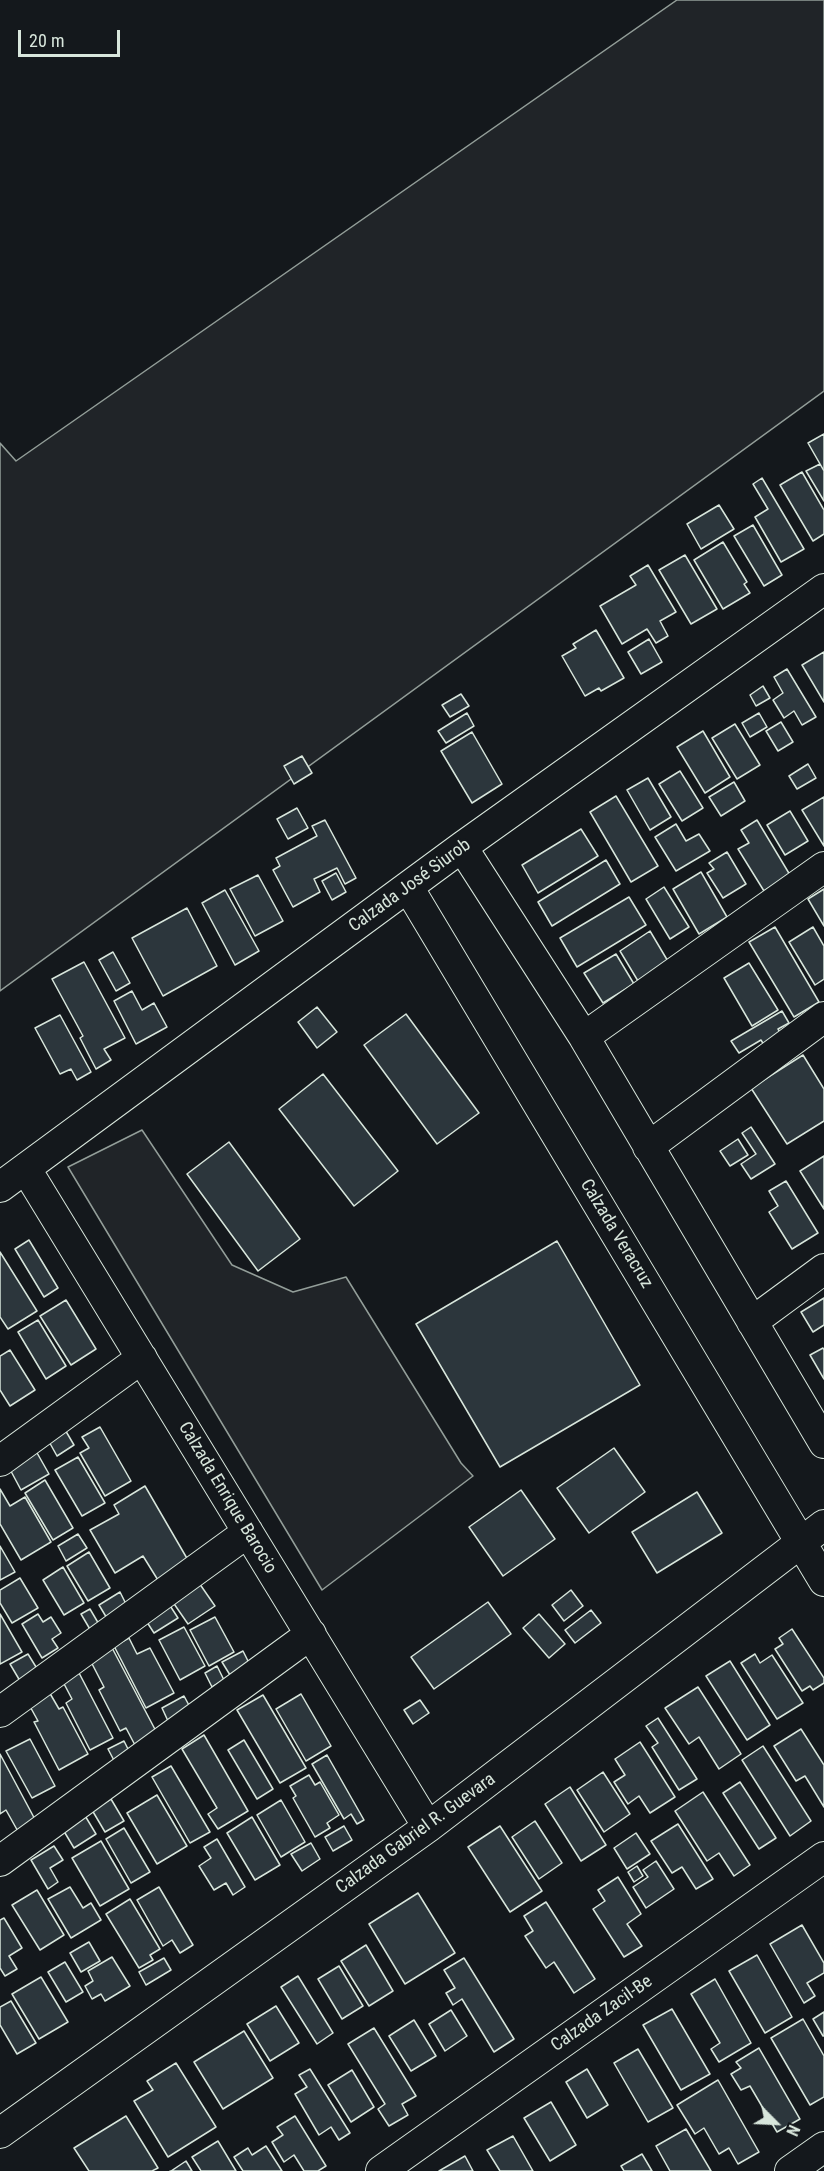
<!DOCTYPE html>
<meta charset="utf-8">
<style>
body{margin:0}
#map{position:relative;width:824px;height:2171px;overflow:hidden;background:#14181c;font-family:"Roboto Condensed",sans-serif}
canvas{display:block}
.north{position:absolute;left:746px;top:2093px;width:60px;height:60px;-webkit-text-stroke:4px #14181c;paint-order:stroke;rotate:114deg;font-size:16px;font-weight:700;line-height:24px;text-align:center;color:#d8e6dc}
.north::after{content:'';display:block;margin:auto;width:21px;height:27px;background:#d8e6dc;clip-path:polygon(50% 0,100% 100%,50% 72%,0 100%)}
.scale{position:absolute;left:18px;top:30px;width:102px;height:27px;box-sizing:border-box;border:3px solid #d8e6dc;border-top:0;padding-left:8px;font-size:18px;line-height:21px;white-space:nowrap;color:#d8e6dc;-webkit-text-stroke:4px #14181c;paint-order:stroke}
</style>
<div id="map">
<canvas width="824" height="2171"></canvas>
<div class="north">N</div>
<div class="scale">20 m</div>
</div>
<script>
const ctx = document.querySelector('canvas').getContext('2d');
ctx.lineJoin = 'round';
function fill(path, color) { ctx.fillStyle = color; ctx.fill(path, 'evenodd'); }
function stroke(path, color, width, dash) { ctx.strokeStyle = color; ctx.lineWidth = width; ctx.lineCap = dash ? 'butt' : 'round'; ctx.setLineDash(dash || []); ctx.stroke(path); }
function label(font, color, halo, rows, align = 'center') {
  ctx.font = font + ' "Roboto Condensed",sans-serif'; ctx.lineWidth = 4.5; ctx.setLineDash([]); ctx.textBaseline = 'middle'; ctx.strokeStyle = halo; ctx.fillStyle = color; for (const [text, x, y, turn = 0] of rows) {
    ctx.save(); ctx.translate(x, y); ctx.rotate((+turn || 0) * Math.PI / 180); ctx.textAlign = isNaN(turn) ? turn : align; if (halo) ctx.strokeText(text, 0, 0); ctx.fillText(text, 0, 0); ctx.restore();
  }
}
const green = new Path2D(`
 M 677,0 L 824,0 L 824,391 L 0,991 L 0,443 L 16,461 Z
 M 142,1130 L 232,1265 L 293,1292 L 346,1277 L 461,1463 L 473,1476 L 322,1590 L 68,1167 Z`);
fill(green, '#202428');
stroke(green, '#939e99', 1.5);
const building = new Path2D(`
 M 824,434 L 824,471 L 808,443 Z
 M 820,464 L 824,471 L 824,501 L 806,471 Z
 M 802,472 L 824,510 L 824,534 L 813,541 L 780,485 Z
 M 762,478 L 804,549 L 781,562 L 755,517 L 768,509 L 753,484 Z
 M 719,505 L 734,529 L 701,549 L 687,524 Z
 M 753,525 L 782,575 L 764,586 L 734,536 Z
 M 723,542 L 747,582 L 744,584 L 750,593 L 723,609 L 694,560 Z
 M 685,555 L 717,609 L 691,624 L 659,570 Z
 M 648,565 L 676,612 L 660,621 L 668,636 L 656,643 L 647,629 L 622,644 L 600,606 L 636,585 L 630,576 Z
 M 596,630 L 624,678 L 601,691 L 599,688 L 585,696 L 562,656 L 576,648 L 573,644 Z
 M 649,639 L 662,662 L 641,674 L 628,652 Z
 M 824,652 L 824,702 L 802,665 Z
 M 787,669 L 816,717 L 802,725 L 794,711 L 784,718 L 773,700 L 783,693 L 774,677 Z
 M 763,686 L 770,698 L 756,706 L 750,695 Z
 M 461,694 L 469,706 L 450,717 L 442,705 Z
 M 467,713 L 474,726 L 446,743 L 438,731 Z
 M 759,713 L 767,727 L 750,737 L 742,723 Z
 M 781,722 L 793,742 L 778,751 L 766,731 Z
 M 735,724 L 760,765 L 737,779 L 712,738 Z
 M 703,731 L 730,777 L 705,793 L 677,747 Z
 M 472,732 L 502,784 L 472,803 L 441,751 Z
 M 302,756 L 312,773 L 294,784 L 284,766 Z
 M 808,764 L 816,778 L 797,789 L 789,776 Z
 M 680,771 L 703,808 L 682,821 L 659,784 Z
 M 648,778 L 671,817 L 650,830 L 627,790 Z
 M 734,782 L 745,801 L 721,816 L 709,797 Z
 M 616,796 L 658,866 L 631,882 L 590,812 Z
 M 824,797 L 824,846 L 802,810 Z
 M 297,808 L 308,828 L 288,839 L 277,819 Z
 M 790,811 L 808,841 L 785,855 L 767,825 Z
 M 325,820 L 356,878 L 345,884 L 337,868 L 314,879 L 320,892 L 293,907 L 273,870 L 280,866 L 276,858 L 317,836 L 312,826 Z
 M 757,820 L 790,875 L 764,891 L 738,849 L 749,843 L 741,830 Z
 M 676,824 L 686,841 L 699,834 L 710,851 L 676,871 L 655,837 Z
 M 581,829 L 598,856 L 538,893 L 522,865 Z
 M 727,852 L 746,884 L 723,898 L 707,873 L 714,869 L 709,863 Z
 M 606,860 L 620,884 L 552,926 L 538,902 Z
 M 701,872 L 727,917 L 699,934 L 673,889 Z
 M 336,873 L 346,892 L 332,900 L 322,881 Z
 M 258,875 L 283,921 L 255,936 L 230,889 Z
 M 664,887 L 689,927 L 670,939 L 646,899 Z
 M 824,889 L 824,926 L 808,899 Z
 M 225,890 L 259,951 L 235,965 L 202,903 Z
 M 629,897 L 646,925 L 577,967 L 560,938 Z
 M 187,908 L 217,966 L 163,996 L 132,938 Z
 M 775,927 L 819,1002 L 794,1017 L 749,942 Z
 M 813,927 L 824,946 L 824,979 L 815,985 L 789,942 Z
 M 650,931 L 669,963 L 638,981 L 620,951 Z
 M 113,952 L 130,983 L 116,991 L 99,960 Z
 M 616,954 L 634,984 L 603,1003 L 584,973 Z
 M 84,962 L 125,1038 L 104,1049 L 111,1060 L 96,1069 L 80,1038 L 83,1036 L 52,979 Z
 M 749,963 L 778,1010 L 752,1026 L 724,978 Z
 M 132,991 L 142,1010 L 154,1003 L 167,1027 L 136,1044 L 114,1001 Z
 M 317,1007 L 337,1032 L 317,1048 L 298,1022 Z
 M 782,1011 L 789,1023 L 778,1029 L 784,1039 L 767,1050 L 761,1040 L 739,1053 L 731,1041 Z
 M 406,1014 L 479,1113 L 437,1144 L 364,1045 Z
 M 60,1015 L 91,1072 L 77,1080 L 71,1069 L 60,1074 L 35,1028 Z
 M 803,1055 L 824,1089 L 824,1121 L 787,1144 L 751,1088 Z
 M 323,1074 L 398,1171 L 354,1206 L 279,1109 Z
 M 751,1127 L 775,1164 L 751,1179 L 741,1164 L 756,1154 L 742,1133 Z
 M 738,1139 L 748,1155 L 730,1166 L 720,1151 Z
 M 229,1142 L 300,1239 L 258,1271 L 187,1174 Z
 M 824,1156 L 824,1209 L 800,1171 Z
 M 786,1181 L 818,1233 L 792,1249 L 769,1212 L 778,1206 L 769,1191 Z
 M 29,1240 L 58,1288 L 44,1297 L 15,1249 Z
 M 557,1241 L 640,1385 L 500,1467 L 416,1324 Z
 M 0,1252 L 37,1311 L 8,1329 L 0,1317 Z
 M 824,1298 L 824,1325 L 813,1332 L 801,1312 Z
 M 66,1300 L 96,1349 L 71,1365 L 40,1316 Z
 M 38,1320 L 66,1366 L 46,1379 L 18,1332 Z
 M 823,1348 L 824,1350 L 824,1379 L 810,1355 Z
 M 10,1350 L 35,1390 L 10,1406 L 0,1390 L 0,1356 Z
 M 100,1427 L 131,1481 L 105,1496 L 80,1453 L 89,1448 L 82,1437 Z
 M 64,1428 L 74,1445 L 57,1456 L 47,1438 Z
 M 32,1444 L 49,1474 L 21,1490 L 5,1460 Z
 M 614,1448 L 645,1492 L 589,1533 L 557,1488 Z
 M 78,1457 L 105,1503 L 82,1516 L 55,1470 Z
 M 45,1480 L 73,1528 L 53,1540 L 25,1493 Z
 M 145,1486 L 192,1567 L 161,1585 L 143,1556 L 115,1573 L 90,1530 L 119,1514 L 114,1505 Z
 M 0,1489 L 10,1506 L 25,1497 L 51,1542 L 21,1560 L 0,1524 Z
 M 521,1490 L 555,1539 L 503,1576 L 469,1527 Z
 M 697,1492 L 722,1533 L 657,1573 L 632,1532 Z
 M 78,1534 L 87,1548 L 66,1561 L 58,1546 Z
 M 0,1546 L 15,1572 L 0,1580 Z
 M 89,1552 L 110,1588 L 88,1601 L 67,1566 Z
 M 63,1567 L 84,1603 L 64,1615 L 43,1580 Z
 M 20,1578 L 38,1608 L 12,1623 L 0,1603 L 0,1590 Z
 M 197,1580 L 215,1606 L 188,1624 L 170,1598 Z
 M 571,1590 L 583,1606 L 564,1621 L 552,1605 Z
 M 120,1592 L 128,1608 L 108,1620 L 99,1605 Z
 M 167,1601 L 178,1618 L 154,1633 L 143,1616 Z
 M 488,1602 L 511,1634 L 434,1689 L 411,1657 Z
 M 90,1609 L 100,1626 L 91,1631 L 81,1614 Z
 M 591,1610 L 601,1623 L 575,1643 L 565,1630 Z
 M 0,1614 L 22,1652 L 0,1664 Z
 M 38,1614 L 43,1622 L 51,1617 L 61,1633 L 52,1639 L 58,1648 L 42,1658 L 22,1624 Z
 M 539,1614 L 565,1644 L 549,1658 L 523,1628 Z
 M 215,1617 L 234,1652 L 209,1666 L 190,1630 Z
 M 184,1627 L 205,1666 L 180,1680 L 159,1640 Z
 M 792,1629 L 824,1678 L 824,1683 L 813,1690 L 810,1686 L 802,1691 L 775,1649 L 783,1644 L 779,1638 Z
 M 129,1638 L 137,1654 L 150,1648 L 174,1693 L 146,1708 L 114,1646 Z
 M 110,1644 L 158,1735 L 136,1747 L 126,1728 L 120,1731 L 99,1690 L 104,1687 L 88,1656 Z
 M 243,1651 L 250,1665 L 230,1675 L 222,1662 Z
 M 28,1654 L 41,1675 L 23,1686 L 10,1664 Z
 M 755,1654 L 760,1663 L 772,1655 L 803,1703 L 777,1719 L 741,1663 Z
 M 730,1661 L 770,1725 L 747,1740 L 706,1676 Z
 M 217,1666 L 224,1680 L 212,1687 L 205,1673 Z
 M 78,1671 L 113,1738 L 90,1750 L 66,1703 L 72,1699 L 62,1680 Z
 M 698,1687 L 741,1754 L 719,1769 L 699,1737 L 689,1744 L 665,1708 Z
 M 48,1690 L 59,1709 L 63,1707 L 88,1754 L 59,1770 L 34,1722 L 38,1721 L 27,1701 Z
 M 301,1694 L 331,1746 L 306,1761 L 276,1709 Z
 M 263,1695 L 306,1768 L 280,1783 L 237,1710 Z
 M 184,1696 L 191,1709 L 168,1721 L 162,1708 Z
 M 420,1700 L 429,1713 L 413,1724 L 404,1710 Z
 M 658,1718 L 697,1779 L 679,1790 L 652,1747 L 658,1743 L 646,1726 Z
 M 801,1729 L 824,1765 L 824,1807 L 805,1776 L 796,1781 L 774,1746 Z
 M 204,1735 L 248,1811 L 218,1829 L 208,1814 L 217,1808 L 182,1749 Z
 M 30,1739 L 55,1786 L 32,1798 L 6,1751 Z
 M 244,1740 L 273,1789 L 257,1799 L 228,1750 Z
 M 124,1741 L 133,1759 L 118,1768 L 108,1749 Z
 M 640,1742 L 675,1797 L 650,1813 L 639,1796 L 628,1804 L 614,1782 L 625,1775 L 615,1759 Z
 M 763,1746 L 811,1821 L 790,1836 L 742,1760 Z
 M 0,1754 L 38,1825 L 20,1835 L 6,1810 L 0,1814 Z
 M 327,1755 L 364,1820 L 357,1824 L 351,1814 L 344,1819 L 312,1764 Z
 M 171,1766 L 210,1832 L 190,1843 L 152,1777 Z
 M 603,1772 L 630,1814 L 604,1832 L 577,1790 Z
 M 309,1775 L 315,1785 L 320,1782 L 339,1815 L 327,1823 L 330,1828 L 315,1837 L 293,1798 L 296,1796 L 290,1786 Z
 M 740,1782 L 776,1838 L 759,1849 L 723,1793 Z
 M 570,1787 L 606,1845 L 581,1861 L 545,1804 Z
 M 703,1792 L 750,1865 L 734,1876 L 719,1853 L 707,1861 L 675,1811 Z
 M 157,1795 L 187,1846 L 157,1864 L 127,1813 Z
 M 111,1799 L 124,1821 L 105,1832 L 92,1810 Z
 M 281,1800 L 305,1842 L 281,1857 L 257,1815 Z
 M 84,1814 L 96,1834 L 74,1848 L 62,1828 Z
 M 252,1817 L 280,1865 L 255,1880 L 227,1833 Z
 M 535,1821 L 562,1863 L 539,1879 L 512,1837 Z
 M 678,1824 L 713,1879 L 696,1889 L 682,1867 L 672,1873 L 651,1841 Z
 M 344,1826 L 352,1840 L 333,1851 L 325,1837 Z
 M 500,1826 L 542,1891 L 510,1912 L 468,1847 Z
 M 124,1828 L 150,1872 L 131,1883 L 106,1839 Z
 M 636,1833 L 650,1854 L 627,1869 L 614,1848 Z
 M 217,1839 L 245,1887 L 233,1895 L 226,1883 L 214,1890 L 199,1866 L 211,1858 L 204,1847 Z
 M 101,1841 L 129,1889 L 100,1906 L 72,1858 Z
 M 311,1843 L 320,1859 L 302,1871 L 291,1854 Z
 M 54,1846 L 63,1860 L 50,1868 L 58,1882 L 48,1889 L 31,1860 Z
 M 656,1861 L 674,1889 L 646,1908 L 633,1887 L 648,1877 L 643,1870 Z
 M 637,1866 L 643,1876 L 634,1882 L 628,1872 Z
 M 618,1877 L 641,1914 L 627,1924 L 642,1946 L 624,1957 L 593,1909 L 605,1901 L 598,1890 Z
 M 70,1887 L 83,1908 L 91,1903 L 101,1920 L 71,1938 L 48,1899 Z
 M 159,1887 L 193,1945 L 180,1953 L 172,1940 L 163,1946 L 137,1900 Z
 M 37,1890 L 64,1935 L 40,1950 L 12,1905 Z
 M 418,1893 L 455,1953 L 405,1984 L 369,1924 Z
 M 130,1899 L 160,1949 L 150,1955 L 153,1960 L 139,1968 L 106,1914 Z
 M 546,1902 L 595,1979 L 574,1993 L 554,1962 L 546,1968 L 525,1936 L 533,1931 L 524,1916 Z
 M 4,1918 L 22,1948 L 9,1956 L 17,1969 L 5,1976 L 0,1968 L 0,1920 Z
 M 802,1925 L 824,1963 L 824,1973 L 807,1983 L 815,1996 L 804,2003 L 770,1944 Z
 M 89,1942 L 100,1961 L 81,1972 L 70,1953 Z
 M 366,1945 L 393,1991 L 369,2006 L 341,1961 Z
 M 757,1955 L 792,2017 L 765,2033 L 729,1971 Z
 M 112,1957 L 130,1986 L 105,2001 L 101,1994 L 92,1999 L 85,1986 L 93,1981 L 88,1971 Z
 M 164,1958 L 171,1970 L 146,1985 L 139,1972 Z
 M 464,1958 L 514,2039 L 494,2052 L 462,1999 L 453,2005 L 446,1993 L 455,1988 L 444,1970 Z
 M 65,1962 L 83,1992 L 66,2002 L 48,1972 Z
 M 339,1966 L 363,2006 L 342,2019 L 318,1979 Z
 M 298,1976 L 333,2033 L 317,2044 L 281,1987 Z
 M 41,1977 L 68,2022 L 39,2039 L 12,1994 Z
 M 715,1979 L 751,2043 L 719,2062 L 711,2049 L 720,2043 L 691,1994 Z
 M 11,2001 L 36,2043 L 17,2054 L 0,2025 L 0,2007 Z
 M 276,2006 L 299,2043 L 270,2061 L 247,2024 Z
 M 672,2009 L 710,2074 L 681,2090 L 643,2025 Z
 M 451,2010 L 467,2036 L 445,2051 L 429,2024 Z
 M 824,2012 L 824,2036 L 823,2036 L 813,2019 Z
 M 803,2019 L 824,2056 L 824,2097 L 810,2105 L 771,2038 Z
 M 414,2020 L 436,2056 L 411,2071 L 389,2036 Z
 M 374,2028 L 416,2096 L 402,2104 L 408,2115 L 389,2126 L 378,2109 L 385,2104 L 348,2044 Z
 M 244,2031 L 273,2078 L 223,2109 L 194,2062 Z
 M 759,2048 L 800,2119 L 777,2132 L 750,2086 L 741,2090 L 731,2074 L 741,2068 L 736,2062 Z
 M 638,2049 L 673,2108 L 648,2122 L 614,2063 Z
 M 176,2063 L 216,2127 L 168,2157 L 134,2101 L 153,2090 L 147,2081 Z
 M 310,2069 L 350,2133 L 339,2140 L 331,2127 L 319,2135 L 295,2094 L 307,2087 L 299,2075 Z
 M 587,2069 L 608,2105 L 587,2118 L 566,2082 Z
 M 352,2070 L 374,2107 L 351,2122 L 328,2085 Z
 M 718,2080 L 759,2152 L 738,2164 L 729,2148 L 719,2154 L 704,2128 L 695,2134 L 677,2105 Z
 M 551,2102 L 576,2145 L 550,2161 L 524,2118 Z
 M 126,2116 L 158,2168 L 152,2171 L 89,2171 L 74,2148 Z
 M 295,2116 L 326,2166 L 318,2171 L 304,2171 L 294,2155 L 284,2162 L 272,2142 L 283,2135 L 277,2127 Z
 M 686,2129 L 711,2171 L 670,2171 L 656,2146 Z
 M 513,2136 L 533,2171 L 500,2171 L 487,2150 Z
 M 218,2141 L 236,2171 L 201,2171 L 192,2157 Z
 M 266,2146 L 282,2171 L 243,2171 L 234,2157 L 248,2148 L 252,2155 Z
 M 642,2154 L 652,2171 L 624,2171 L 621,2166 Z
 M 465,2156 L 473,2171 L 439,2171 Z
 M 186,2161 L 192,2171 L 170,2171 L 171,2171 Z`);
fill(building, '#2c363c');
stroke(building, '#d8e6dc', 1.5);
const street = new Path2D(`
 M 462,847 L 584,1037 L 824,1443
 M 408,887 L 824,1581
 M 584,1037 L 824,867
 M 648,1147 L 824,1017
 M 26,1169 L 428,1827
 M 0,1187 L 462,847 L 824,589
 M 752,1322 L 824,1269
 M 0,1461 L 142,1358
 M 0,1712 L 248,1532
 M 0,1861 L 311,1634
 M 0,2133 L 428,1827 L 824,1525
 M 381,2171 L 824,1857
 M 790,2171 L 824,2147`);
stroke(street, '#d8e6dc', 32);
stroke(street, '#14181c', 30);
label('18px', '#d8e6dc', '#14181c', [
 ["Calzada José Siurob",410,886,-36],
 ["Calzada Veracruz",616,1234,59],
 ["Calzada Enrique Barocio",227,1498,59],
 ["Calzada Gabriel R. Guevara",416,1834,-36],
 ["Calzada Zacil-Be",602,2014,-35]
]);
</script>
